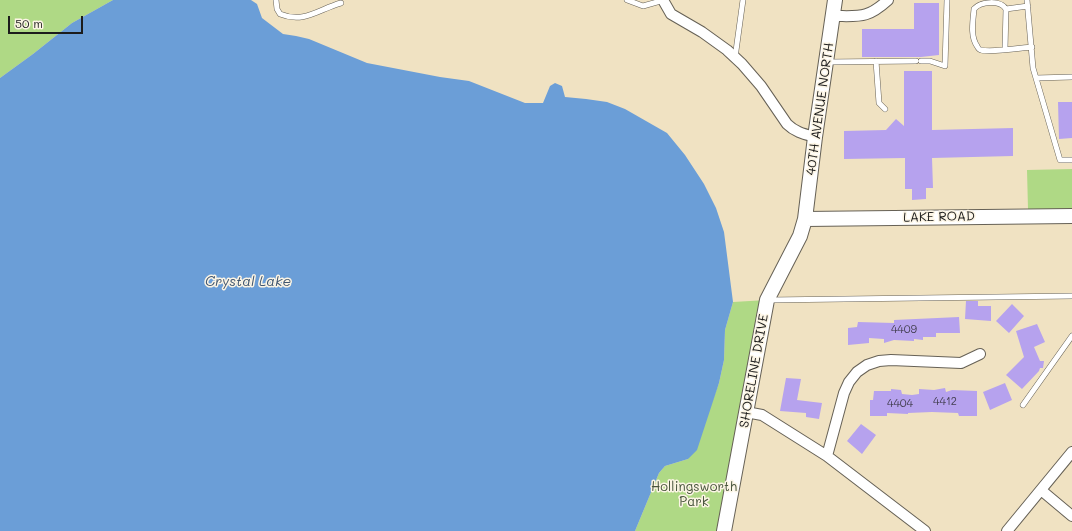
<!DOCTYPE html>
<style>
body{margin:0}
#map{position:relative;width:1072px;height:531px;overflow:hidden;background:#f0e2c2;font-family:Mali,sans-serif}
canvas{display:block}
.scale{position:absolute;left:8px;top:16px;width:75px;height:18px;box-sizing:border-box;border:2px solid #1c1c1c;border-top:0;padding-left:5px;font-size:12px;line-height:14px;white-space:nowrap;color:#1c1c1c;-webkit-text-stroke:3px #fcf5e5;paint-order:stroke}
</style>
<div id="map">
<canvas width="1072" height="531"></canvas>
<div class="scale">50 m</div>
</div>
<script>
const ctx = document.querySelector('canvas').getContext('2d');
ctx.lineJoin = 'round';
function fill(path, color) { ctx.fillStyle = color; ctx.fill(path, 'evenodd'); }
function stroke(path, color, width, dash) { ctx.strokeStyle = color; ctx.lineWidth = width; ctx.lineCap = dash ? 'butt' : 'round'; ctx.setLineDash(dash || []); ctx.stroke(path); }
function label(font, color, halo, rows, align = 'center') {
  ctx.font = font + ' Mali,sans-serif'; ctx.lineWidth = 3; ctx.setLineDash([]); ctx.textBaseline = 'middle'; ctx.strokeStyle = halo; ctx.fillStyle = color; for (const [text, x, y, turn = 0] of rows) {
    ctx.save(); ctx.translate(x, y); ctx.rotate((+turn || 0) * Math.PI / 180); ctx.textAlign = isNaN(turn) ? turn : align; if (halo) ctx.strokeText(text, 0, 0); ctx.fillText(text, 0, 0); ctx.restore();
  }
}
fill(new Path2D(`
 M 0,0 L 113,0 L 72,23 L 33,54 L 0,78 Z
 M 1072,169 L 1072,209 L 1028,209 L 1027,170 Z
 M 767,300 L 724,531 L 635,531 L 659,473 L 665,466 L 688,459 L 709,410 L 719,383 L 724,360 L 725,330 L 733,302 Z`), '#afd985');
fill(new Path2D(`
 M 113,0 L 251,0 L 257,4 L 262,18 L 283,34 L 296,36 L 309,39 L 367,63 L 440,77 L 469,81 L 525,103 L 543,103 L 550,86 L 555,83 L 562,86 L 565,97 L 586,99 L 607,102 L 625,109 L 667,133 L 685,155 L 704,184 L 716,208 L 724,232 L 733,302 L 725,330 L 724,360 L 719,383 L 697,450 L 688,459 L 665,466 L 659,473 L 635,531 L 0,531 L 0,78 L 33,54 L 72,23 Z`), '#6b9ed7');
fill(new Path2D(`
 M 914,3 L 939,3 L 939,55 L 921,57 L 862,57 L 862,29 L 914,29 Z
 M 904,71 L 932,71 L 932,130 L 1013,128 L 1013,156 L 932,158 L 933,188 L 926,188 L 926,199 L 912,200 L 912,189 L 905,189 L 905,158 L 844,159 L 844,131 L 886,130 L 896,119 L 904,126 Z
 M 1058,102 L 1072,102 L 1072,138 L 1059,139 Z
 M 966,301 L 978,301 L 978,306 L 991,306 L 991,321 L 965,319 Z
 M 1012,304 L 1024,316 L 1009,333 L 996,321 Z
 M 959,317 L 960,333 L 936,333 L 936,337 L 923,337 L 923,340 L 914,339 L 914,341 L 894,340 L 884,343 L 884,339 L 869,338 L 869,343 L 848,345 L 848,328 L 857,327 L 858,322 L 894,323 L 894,320 Z
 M 1037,324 L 1045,342 L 1034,347 L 1040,361 L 1044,361 L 1043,368 L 1040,368 L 1039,371 L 1022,389 L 1006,375 L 1024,357 L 1016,331 Z
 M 786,378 L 801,379 L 797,400 L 822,403 L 819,419 L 806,417 L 806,413 L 780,411 Z
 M 1005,383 L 1012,400 L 990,410 L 983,392 Z
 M 945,388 L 946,392 L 952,390 L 977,391 L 977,416 L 959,416 L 958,413 L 932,412 L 908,413 L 908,414 L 887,413 L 887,416 L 870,416 L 870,400 L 873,400 L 874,391 L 891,391 L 891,389 L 901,390 L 902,394 L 912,395 L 919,394 L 919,389 L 934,390 Z
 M 861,424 L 876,435 L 862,454 L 847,441 Z`), '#b6a2ee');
const lane = new Path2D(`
 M 276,0 L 277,9 L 280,14 C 304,24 319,9 341,3
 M 627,0 L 643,6 L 664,0
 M 1027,0 L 1033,68 L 1060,160 L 1072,160
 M 1006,9 L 1028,6
 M 1005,49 L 1006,9 C 1000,0 981,1 974,9 C 973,21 970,36 977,46 C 978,48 979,50 981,50 C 991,53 1020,48 1032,47
 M 735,58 L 743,0
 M 876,61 L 879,103 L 885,109
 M 921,61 L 930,61 L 945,66 L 947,0
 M 828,62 L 916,61
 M 1036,78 L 1072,77
 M 769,300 L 1072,296
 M 1023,405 L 1072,336`);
const street = new Path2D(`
 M 663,0 L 671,14 L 702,32 L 727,50 L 742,64 L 761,86 L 787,124 C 795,132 804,134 815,137
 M 833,16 C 860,16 867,19 888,0
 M 746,412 L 762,415 L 827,456 L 925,531
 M 827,456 L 844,393 L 849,382 L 857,372 L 867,365 L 879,361 L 891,360 L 961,363 L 980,354
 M 1041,490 L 1072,516
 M 1007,531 L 1072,452`);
const secondary = new Path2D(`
 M 805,219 L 1072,216
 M 724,531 L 767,300 L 800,236 L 805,219 L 815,137 L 835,0`);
stroke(lane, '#666156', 6);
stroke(street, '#666156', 12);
stroke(secondary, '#666156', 16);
stroke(lane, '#fff', 5);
stroke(street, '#fff', 10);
stroke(secondary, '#fff', 14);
label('11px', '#423e50', null, [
 ["4409",904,330],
 ["4412",945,402],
 ["4404",900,404]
]);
label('13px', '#1c1c1c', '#fcf5e5', [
 ["40TH AVENUE NORTH",820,109,-82],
 ["LAKE ROAD",939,217,-1],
 ["SHORELINE DRIVE",754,371,-80]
]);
label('13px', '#48553c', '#fcf5e5', [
 ["Hollingsworth",694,487],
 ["Park",694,502]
]);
label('italic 14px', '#405670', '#fcf5e5', [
 ["Crystal Lake",248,282]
]);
</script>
